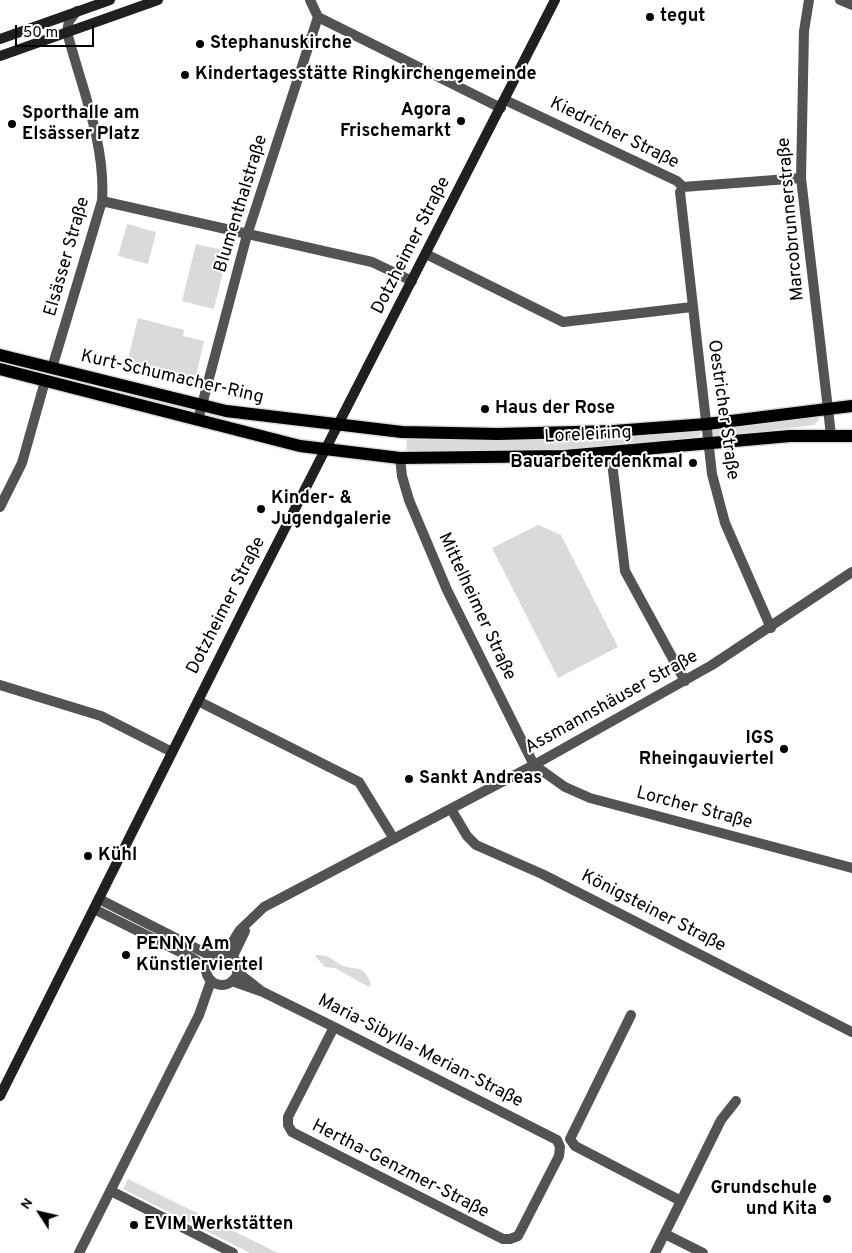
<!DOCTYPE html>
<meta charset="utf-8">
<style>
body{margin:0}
#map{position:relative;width:852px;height:1253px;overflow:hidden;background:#fff;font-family:Overpass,sans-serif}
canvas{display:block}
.north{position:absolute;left:15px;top:1188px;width:50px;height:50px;-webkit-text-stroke:4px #fff;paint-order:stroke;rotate:305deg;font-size:14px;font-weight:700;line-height:20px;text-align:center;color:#000}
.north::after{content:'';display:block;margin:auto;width:18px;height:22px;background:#000;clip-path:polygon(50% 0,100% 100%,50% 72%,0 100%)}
.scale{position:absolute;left:15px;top:25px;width:79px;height:22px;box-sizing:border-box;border:2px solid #000;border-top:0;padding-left:6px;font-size:15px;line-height:18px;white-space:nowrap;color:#000;-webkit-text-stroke:4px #fff;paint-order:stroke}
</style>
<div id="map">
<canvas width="852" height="1253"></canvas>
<div class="north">N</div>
<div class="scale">50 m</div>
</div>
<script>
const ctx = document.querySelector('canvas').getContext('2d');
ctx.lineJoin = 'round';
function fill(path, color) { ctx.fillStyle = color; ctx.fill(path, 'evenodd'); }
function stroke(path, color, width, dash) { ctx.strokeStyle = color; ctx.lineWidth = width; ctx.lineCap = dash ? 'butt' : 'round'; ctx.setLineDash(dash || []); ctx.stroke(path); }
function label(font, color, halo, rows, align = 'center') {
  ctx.font = font + ' Overpass,sans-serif'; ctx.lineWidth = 4; ctx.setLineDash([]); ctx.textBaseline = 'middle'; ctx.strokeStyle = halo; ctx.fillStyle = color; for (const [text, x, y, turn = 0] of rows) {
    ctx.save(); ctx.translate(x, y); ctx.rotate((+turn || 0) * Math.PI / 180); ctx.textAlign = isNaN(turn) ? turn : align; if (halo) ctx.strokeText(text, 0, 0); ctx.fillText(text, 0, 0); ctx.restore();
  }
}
fill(new Path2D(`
 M 127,224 L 156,232 L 148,264 L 118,256 Z
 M 196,244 L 228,251 L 214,309 L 182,301 Z
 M 138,318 L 184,330 L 183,336 L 204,341 L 194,384 L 126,367 Z
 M 814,414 L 820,419 L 814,425 L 716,437 L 710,432 L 714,426 Z
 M 697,428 L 701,433 L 696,439 L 609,448 L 406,452 L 407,436 L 612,438 Z
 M 538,525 L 561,535 L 618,647 L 558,678 L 492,548 Z
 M 316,955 C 331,955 330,959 341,965 C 357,972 363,963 371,984 L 369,987 L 335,968 L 325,967 L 315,956 Z
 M 128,1179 L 278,1253 L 250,1253 L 123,1189 Z`), '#dadada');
const primary = new Path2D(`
 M 0,355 L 226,411 L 402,432 L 498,434 L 614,431 L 707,424 L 852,406
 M 0,369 L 300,446 L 400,458 L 565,456 L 790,436 L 852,436`);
stroke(primary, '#dbdbdb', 15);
stroke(new Path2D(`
 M 809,0 L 804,31 L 801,178 L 831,435
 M 840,0 L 852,5
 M 318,17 L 501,108
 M 505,100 L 677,181 L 683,187 L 801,178
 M 683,187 L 680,192 L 712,474 L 725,523 L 771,628
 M 102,201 L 372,262 L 412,281
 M 426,254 L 563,322 L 692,307
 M 52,368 L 102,201 C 106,144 81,86 67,32 L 69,21 L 77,11
 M 198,420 L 247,235 L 318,17 L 310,0
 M 611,454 L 625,571 L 685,681
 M 400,458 L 402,476 L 409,500 L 447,590 L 534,765 L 565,787 L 590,798 L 852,868
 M 0,507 L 22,463 L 45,381
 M 0,685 L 101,716 L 172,752
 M 198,701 L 359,782 L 394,839
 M 451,809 L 467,836 L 476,845 L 542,874 L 852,1032
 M 99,899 L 213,957
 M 94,909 L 192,958 L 206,968
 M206 969a16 16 0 1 1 32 0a16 16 0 1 1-32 0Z
 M 225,954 L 240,930 L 264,907 L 534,765 L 712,665 L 852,572
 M 232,958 L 245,931
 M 237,972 L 260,990
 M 232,981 L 263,992 L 334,1027 L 557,1140 L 560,1147 L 559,1156 L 518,1236 L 510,1239 L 503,1239 L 292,1132 L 288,1125 L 288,1117 L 334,1027
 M 631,1015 L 570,1139 L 575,1146 L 681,1201 L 655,1253
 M 111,1191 L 233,1253
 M 681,1201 L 721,1120 L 736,1101
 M 665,1234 L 703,1253
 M 79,1253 L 199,1015 L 211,981`), '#535353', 10);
stroke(new Path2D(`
 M 0,39 L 110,0
 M 0,56 L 158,0
 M 0,1096 L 254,589 L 555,0`), '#202020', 10);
stroke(primary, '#000', 12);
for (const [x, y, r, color] of [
 [650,17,5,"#000"],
 [200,44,5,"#000"],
 [185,75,5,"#000"],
 [461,121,5,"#000"],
 [12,124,5,"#000"],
 [485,409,5,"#000"],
 [693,463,5,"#000"],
 [261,509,5,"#000"],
 [784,749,5,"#000"],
 [409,779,5,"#000"],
 [88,856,5,"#000"],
 [126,955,5,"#000"],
 [827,1199,5,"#000"],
 [134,1225,5,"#000"]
]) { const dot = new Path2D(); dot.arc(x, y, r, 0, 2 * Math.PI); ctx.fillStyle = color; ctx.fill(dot); stroke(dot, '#fff', 2); }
label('bold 18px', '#000', '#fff', [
 ["tegut",660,17],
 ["Stephanuskirche",210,44],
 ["Kindertagesstätte Ringkirchengemeinde",195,75],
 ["Agora",451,111,"right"],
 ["Frischemarkt",451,132,"right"],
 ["Sporthalle am",22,114],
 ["Elsässer Platz",22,135],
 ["Haus der Rose",495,409],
 ["Bauarbeiterdenkmal",683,463,"right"],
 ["Kinder- &",271,499],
 ["Jugendgalerie",271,520],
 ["IGS",774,739,"right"],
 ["Rheingauviertel",774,760,"right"],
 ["Sankt Andreas",419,779],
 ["Kühl",98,856],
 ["PENNY Am",136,945],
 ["Künstlerviertel",136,966],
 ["Grundschule",817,1189,"right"],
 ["und Kita",817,1210,"right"],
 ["EVIM Werkstätten",144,1225]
], 'left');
label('18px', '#000', '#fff', [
 ["Kiedricher Straße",614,134,26],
 ["Blumenthalstraße",242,204,-73],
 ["Marcobrunnerstraße",792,219,-95],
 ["Dotzheimer Straße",412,246,-63],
 ["Elsässer Straße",68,257,-74],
 ["Kurt-Schumacher-Ring",172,378,13],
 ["Oestricher Straße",722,410,82],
 ["Loreleiring",588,436,-3],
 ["Dotzheimer Straße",227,606,-63],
 ["Mittelheimer Straße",476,607,65],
 ["Assmannshäuser Straße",612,703,-29],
 ["Lorcher Straße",694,809,15],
 ["Königsteiner Straße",653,912,27],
 ["Maria-Sibylla-Merian-Straße",420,1052,27],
 ["Hertha-Genzmer-Straße",400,1170,27]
]);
</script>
